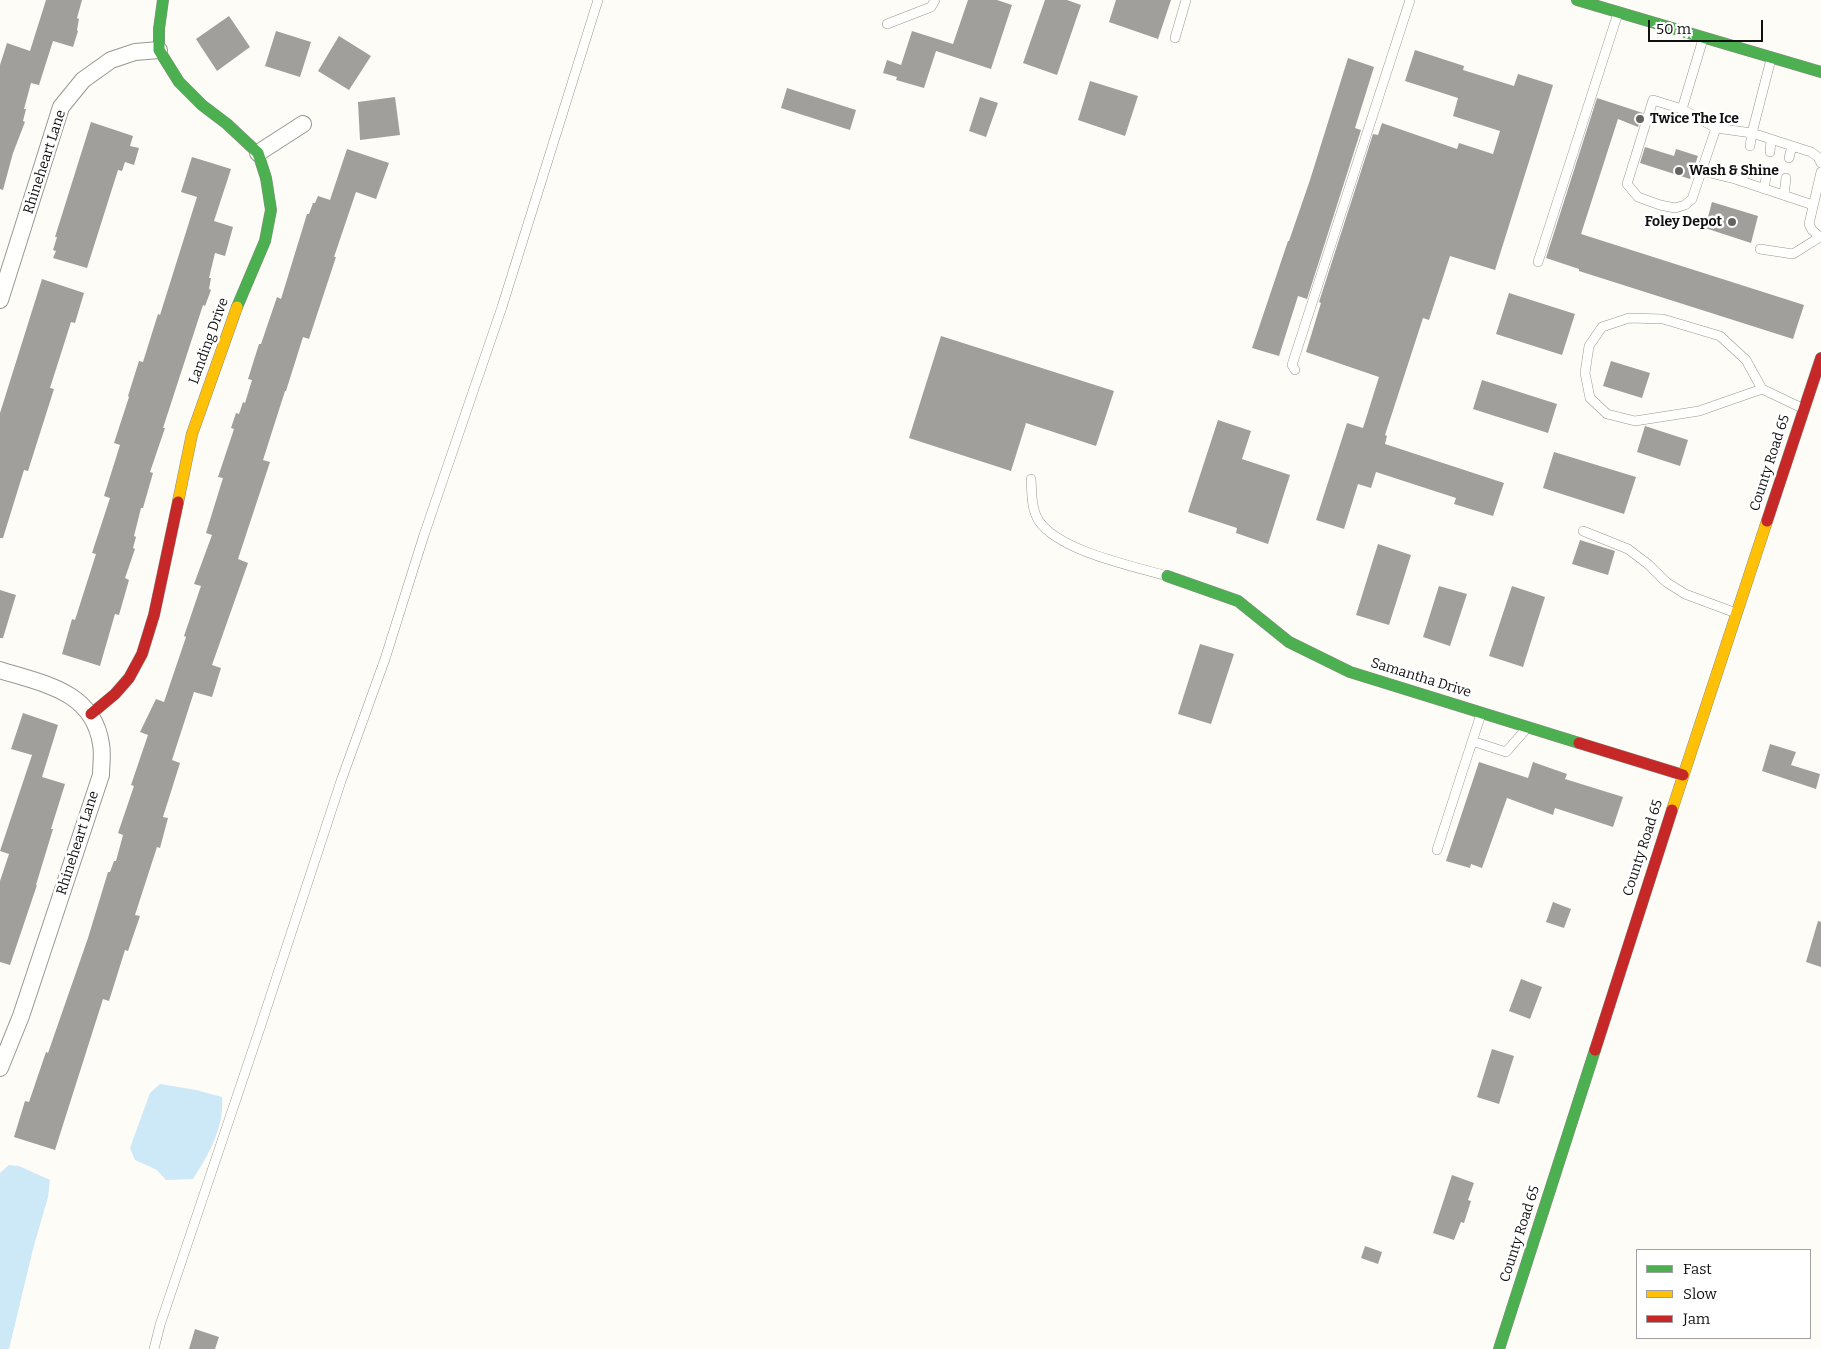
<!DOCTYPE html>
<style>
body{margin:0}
#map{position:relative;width:1821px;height:1349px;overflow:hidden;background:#fdfcf7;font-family:Bitter,serif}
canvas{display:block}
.legend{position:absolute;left:1636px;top:1249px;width:175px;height:90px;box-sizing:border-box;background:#fff;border:1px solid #a0a0a0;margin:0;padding:6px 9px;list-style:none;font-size:15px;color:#111}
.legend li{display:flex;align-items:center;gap:10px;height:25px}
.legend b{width:25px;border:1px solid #a0a0a0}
.scale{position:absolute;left:1648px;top:20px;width:115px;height:22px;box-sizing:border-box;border:2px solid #111;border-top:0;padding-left:6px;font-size:15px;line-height:18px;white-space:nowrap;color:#111;-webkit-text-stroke:4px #fff;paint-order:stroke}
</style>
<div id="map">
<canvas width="1821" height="1349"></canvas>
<ul class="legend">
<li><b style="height:6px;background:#4caf50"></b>Fast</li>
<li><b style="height:6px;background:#ffc107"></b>Slow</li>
<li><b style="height:6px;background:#c62828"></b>Jam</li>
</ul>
<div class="scale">50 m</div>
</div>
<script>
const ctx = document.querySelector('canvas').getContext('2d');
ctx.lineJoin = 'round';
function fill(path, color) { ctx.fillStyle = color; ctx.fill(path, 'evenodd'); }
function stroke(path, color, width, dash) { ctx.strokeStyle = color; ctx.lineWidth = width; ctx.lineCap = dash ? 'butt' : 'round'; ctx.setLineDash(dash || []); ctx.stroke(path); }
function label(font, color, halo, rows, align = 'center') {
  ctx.font = font + ' Bitter,serif'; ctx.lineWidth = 5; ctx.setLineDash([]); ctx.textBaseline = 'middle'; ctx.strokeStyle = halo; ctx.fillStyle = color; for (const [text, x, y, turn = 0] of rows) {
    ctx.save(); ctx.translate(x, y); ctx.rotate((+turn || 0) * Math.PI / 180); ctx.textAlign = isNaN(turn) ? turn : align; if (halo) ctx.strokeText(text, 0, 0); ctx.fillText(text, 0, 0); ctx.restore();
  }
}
fill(new Path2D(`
 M 160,1084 L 196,1090 L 222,1097 C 225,1126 208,1156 193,1179 L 166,1180 L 157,1170 L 135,1160 L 130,1148 L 150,1093 Z
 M 9,1165 L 19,1166 L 50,1180 L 48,1197 L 33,1249 L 9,1349 L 0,1349 L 0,1173 Z`), '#cde8f7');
fill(new Path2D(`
 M 46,0 L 82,0 L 77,18 L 79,19 L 77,30 L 78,31 L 73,47 L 53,41 L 39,85 L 31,83 L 24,109 L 26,109 L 23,121 L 25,122 L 13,153 L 3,190 L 0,189 L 0,65 L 7,43 L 30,51 Z
 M 968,0 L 997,0 L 1012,5 L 991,69 L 936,51 L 924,88 L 896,80 L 897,77 L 883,73 L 887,60 L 901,65 L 912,31 L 953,44 Z
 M 1045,0 L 1067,0 L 1081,5 L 1057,75 L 1023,63 Z
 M 1116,0 L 1171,0 L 1158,39 L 1109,22 Z
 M 229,16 L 250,47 L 217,71 L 196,39 Z
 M 276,31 L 311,42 L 300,77 L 265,66 Z
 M 339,36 L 371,56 L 349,90 L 318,71 Z
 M 1415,50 L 1464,66 L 1463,70 L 1514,86 L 1518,74 L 1553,85 L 1495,270 L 1450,256 L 1429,320 L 1423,318 L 1385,435 L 1387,436 L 1385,444 L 1504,483 L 1493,516 L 1454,504 L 1456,498 L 1376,472 L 1371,488 L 1358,484 L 1344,529 L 1316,520 L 1347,423 L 1363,428 L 1379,377 L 1306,352 L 1321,303 L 1319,302 L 1373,134 L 1378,135 L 1382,123 L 1457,149 L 1459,143 L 1493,154 L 1500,131 L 1453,116 L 1458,98 L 1405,81 Z
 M 1348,58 L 1374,67 L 1355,128 L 1361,130 L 1307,299 L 1298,296 L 1279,356 L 1252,348 L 1288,241 L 1289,241 L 1310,180 Z
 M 1090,81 L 1138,96 L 1125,136 L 1078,120 Z
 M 787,88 L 856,110 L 850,130 L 781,108 Z
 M 395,97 L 400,135 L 360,140 L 358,102 Z
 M 980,97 L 998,103 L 986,137 L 969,131 Z
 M 1597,98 L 1643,113 L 1638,127 L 1618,119 L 1581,234 L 1804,305 L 1793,339 L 1579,271 L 1579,269 L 1546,258 Z
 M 91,122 L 133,136 L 130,146 L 139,148 L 134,165 L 125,162 L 122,171 L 118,170 L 87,268 L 53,258 L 56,251 L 53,250 L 57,237 L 55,237 Z
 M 1645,147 L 1674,156 L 1676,149 L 1698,156 L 1690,179 L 1640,163 Z
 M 347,149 L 389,163 L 376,199 L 356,192 L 334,257 L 336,257 L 309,339 L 303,337 L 286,391 L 285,391 L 263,460 L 270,462 L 238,559 L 248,563 L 212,665 L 221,668 L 212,697 L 194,692 L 172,760 L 180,763 L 163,817 L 168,818 L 160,848 L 157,847 L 135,915 L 140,916 L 128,951 L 125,950 L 109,1001 L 103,999 L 55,1150 L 14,1137 L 25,1101 L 29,1102 L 46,1052 L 48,1053 L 88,938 L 108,872 L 110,872 L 114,861 L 116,861 L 123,835 L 118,833 L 134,786 L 131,785 L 148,735 L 140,732 L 156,699 L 164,702 L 186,637 L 184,636 L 201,586 L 194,584 L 212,535 L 206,533 L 223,478 L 218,477 L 234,429 L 231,428 L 236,413 L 239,414 L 243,402 L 245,403 L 252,380 L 248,379 L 259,344 L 261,344 L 277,297 L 281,299 L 307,214 L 309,214 L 313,203 L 315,203 L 318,196 L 330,200 Z
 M 192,157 L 231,169 L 214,221 L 233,227 L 225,256 L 215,253 L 209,278 L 211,278 L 209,289 L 211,290 L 205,306 L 203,305 L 163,428 L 165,428 L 150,472 L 153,473 L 143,508 L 141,508 L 134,536 L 136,537 L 133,548 L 135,549 L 125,578 L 129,580 L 119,615 L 115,614 L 100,666 L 62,654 L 72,619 L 75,620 L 96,554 L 92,553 L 110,498 L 104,496 L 120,445 L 114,443 L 129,397 L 128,396 L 139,361 L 143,362 L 158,314 L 160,315 L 197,197 L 181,192 Z
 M 1712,202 L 1758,216 L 1751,243 L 1705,228 Z
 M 42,279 L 84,293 L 75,323 L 71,322 L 50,388 L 54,389 L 28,471 L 24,470 L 3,538 L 0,538 L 0,413 Z
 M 1509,293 L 1575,314 L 1562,355 L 1496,334 Z
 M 941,336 L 1114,391 L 1096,446 L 1026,423 L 1011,471 L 909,438 Z
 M 1611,361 L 1650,373 L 1642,398 L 1603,386 Z
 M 1482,380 L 1557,404 L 1548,433 L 1473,409 Z
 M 1218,420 L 1251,431 L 1242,459 L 1290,475 L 1268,544 L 1236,533 L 1237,528 L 1188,512 Z
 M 1645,426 L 1688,440 L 1680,466 L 1637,452 Z
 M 1554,452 L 1636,477 L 1624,514 L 1543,488 Z
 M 1580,540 L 1615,551 L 1608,575 L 1572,564 Z
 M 1378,544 L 1411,555 L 1389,625 L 1356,615 Z
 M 1439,586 L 1467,594 L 1450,646 L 1423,637 Z
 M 1512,586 L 1545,597 L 1523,667 L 1489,656 Z
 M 0,590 L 16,595 L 3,638 L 0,638 Z
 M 1200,644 L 1234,654 L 1211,724 L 1178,714 Z
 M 23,713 L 58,725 L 42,777 L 65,784 L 51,829 L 53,829 L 36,885 L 37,885 L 10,965 L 0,962 L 0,881 L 9,854 L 0,851 L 32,755 L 11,749 Z
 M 1770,744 L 1796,752 L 1791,765 L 1820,774 L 1816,789 L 1762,771 Z
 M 1479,762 L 1528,778 L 1533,762 L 1567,774 L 1565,779 L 1623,797 L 1613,827 L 1555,808 L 1553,815 L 1507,798 L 1482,868 L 1471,864 L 1470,868 L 1446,861 Z
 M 1553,902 L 1571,909 L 1564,928 L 1546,922 Z
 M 1818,921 L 1821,922 L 1821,967 L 1806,962 Z
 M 1521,979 L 1542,987 L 1530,1019 L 1509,1011 Z
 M 1492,1049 L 1514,1056 L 1499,1104 L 1477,1097 Z
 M 1452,1175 L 1474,1183 L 1468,1200 L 1471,1201 L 1464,1223 L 1461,1222 L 1454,1240 L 1433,1233 Z
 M 1365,1246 L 1382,1252 L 1378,1264 L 1361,1258 Z
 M 195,1329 L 219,1337 L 215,1349 L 189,1349 Z`), '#a19f9c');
const lane = new Path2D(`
 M 887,24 L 931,7 L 935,0
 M 1175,38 L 1186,0
 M 1771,59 L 1752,133 L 1811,152 L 1818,157 L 1821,163
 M 1682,109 L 1716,128 L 1692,199 L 1685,205 L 1675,208 L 1660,205 L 1638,197 L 1627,184 L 1653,100 L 1682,109 L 1703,39
 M 1716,128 L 1752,133 L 1750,146
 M 1770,152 L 1771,140
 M 1789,158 L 1792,146
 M 1702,171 L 1735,179 L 1813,205
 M 1821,172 L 1809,224 L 1812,230 L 1821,238
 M 1743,181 L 1746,168
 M 1764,189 L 1767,172
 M 1784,195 L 1786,178
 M 1760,249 L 1793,254 L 1820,237
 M 1538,262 L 1618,13
 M 1295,370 L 1292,365 L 1410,0
 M 1762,389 L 1699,411 L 1635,421 L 1607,414 L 1590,398 L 1585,373 L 1589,346 L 1602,327 L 1629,318 L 1663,319 L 1720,336 L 1746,360 L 1762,389 L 1804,409
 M 1031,479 C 1032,493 1031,509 1039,521 C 1059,551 1133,566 1167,576
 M 1583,531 L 1628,549 L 1649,565 L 1666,582 L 1685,594 L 1736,613
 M 1472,741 L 1506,752 L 1527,728
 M 1437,850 L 1481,714
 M 154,1349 L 160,1325 L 260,1028 L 341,781 L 385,659 L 424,535 L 502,307 L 598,0`);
const street = new Path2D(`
 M 258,153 L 303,124
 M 0,300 L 61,107 L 83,80 L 111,60 L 135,52 L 159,50
 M 0,670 C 44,684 93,691 101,744 C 103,754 101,765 101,775 L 21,1016 L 0,1068`);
const fast = new Path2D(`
 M 163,0 L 159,29 L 159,50 L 179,82 L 202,105 L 227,124 L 258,153 L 266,178 L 271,210 L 265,241 L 237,307
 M 1577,0 L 1821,72
 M 1167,576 L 1238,601 L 1289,642 L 1350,672 L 1579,743
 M 1499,1349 L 1595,1050`);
const slow = new Path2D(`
 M 178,502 L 192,434 L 237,307
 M 1672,810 L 1767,521`);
const jam = new Path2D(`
 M 1767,521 L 1821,358
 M 91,714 L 115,694 L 129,678 L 142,654 L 154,615 L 178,502
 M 1579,743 L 1683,775
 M 1595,1050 L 1672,810`);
stroke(lane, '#979795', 10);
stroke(street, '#979795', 18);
stroke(fast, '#8e8d8b', 12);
stroke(slow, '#8e8d8b', 12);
stroke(jam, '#8e8d8b', 12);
stroke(lane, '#fffffe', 9);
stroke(street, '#fffffe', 16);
stroke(fast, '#4caf50', 11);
stroke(slow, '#ffc107', 11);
stroke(jam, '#c62828', 11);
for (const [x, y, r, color] of [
 [1640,119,5,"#646362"],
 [1679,171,5,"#646362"],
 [1732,222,5,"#646362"]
]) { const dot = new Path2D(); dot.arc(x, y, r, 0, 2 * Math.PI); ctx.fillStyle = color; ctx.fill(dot); stroke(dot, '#fff', 2); }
label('bold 14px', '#111', '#fff', [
 ["Twice The Ice",1650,119],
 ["Wash & Shine",1689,171],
 ["Foley Depot",1722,222,"right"]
], 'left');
label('14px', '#111', '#fff', [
 ["Rhineheart Lane",45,162,-72],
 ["Landing Drive",209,341,-70],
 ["County Road 65",1770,463,-72],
 ["Samantha Drive",1421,678,17],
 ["Rhineheart Lane",78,843,-72],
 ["County Road 65",1643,848,-72],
 ["County Road 65",1520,1234,-72]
]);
</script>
